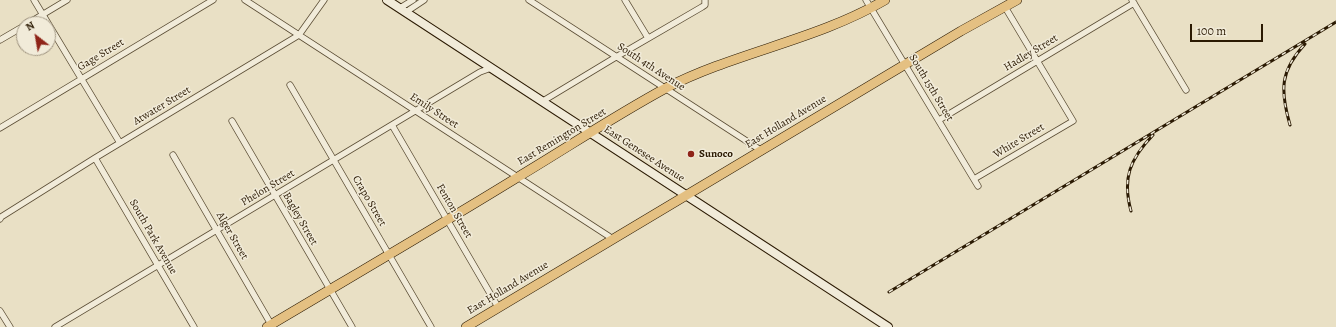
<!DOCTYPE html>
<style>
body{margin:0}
#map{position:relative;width:1336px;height:327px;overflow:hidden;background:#e9e0c5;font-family:Alegreya,serif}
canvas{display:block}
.north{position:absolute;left:16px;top:16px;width:40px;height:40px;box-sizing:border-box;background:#f1ebd9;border:1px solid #a29783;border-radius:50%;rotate:329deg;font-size:11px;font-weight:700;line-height:16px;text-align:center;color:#2b1a03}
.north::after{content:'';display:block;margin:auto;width:14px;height:18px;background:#8f2418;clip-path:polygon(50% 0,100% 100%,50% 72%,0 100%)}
.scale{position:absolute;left:1190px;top:24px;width:73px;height:18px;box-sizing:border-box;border:2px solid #2b1a03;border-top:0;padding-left:5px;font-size:12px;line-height:14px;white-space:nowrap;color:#2b1a03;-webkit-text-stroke:3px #f1ebd9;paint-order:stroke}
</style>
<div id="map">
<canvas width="1336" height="327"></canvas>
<div class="north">N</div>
<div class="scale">100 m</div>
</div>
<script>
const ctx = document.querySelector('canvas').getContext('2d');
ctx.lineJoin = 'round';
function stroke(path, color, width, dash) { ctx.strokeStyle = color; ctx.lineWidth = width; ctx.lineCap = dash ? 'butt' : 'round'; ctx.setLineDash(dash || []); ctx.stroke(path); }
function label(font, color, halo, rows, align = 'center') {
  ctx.font = font + ' Alegreya,serif'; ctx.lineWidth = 3; ctx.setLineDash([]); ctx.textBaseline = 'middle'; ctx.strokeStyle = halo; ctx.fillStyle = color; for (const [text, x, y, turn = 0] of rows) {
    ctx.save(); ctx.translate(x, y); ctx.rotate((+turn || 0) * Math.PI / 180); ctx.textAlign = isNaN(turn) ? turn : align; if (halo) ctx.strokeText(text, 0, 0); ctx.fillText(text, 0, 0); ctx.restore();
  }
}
const minor = new Path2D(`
 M 34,0 L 120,143
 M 245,0 L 613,239
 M 529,0 L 762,151
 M 625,0 L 648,38
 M 866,0 L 978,186
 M 1132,0 L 1186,90
 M 400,8 L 413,0
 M 406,12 L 424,0
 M 27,24 L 67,0
 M 0,40 L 24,26
 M 290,85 L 431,327
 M 543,101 L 616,57 L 702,7 L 705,5 L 705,0
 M 939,120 L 1134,3
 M 232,121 L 352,327
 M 392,125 L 498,307
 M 0,128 L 213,0
 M 173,155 L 272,326
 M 95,158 L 194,327
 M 974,179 L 1073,121 L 1005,7
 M 0,219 L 1,217 L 95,158 L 299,35 L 324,0
 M 0,311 L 10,327
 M 55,327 L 480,72 L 491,68`);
const secondary = new Path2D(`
 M 387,0 L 888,327`);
const trunk = new Path2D(`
 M 267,327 C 351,277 435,228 518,177 C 568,147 616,115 666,88 C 736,52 817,40 885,0
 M 466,327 L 961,31 L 1017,0`);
stroke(minor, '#5a4c34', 7);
stroke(secondary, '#2b1a03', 10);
stroke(trunk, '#2b1a03', 10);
stroke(minor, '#f1ebd9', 5.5);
stroke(secondary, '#f1ebd9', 8);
stroke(trunk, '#e4c082', 9);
const rail = new Path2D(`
 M 1290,125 C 1280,90 1280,71 1305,44
 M 1131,211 C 1122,178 1130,159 1153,135
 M 889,292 L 1336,22`);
stroke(rail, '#2b1a03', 3);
stroke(rail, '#f1ebd9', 1.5, [4.5]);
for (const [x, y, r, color] of [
 [691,154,4,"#8f2418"]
]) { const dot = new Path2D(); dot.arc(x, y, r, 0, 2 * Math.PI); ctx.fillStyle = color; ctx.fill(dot); stroke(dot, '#f1ebd9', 1.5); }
label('11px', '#2b1a03', '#f1ebd9', [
 ["Hadley Street",1031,53,-31],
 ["Gage Street",101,55,-31],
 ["South 4th Avenue",651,67,33],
 ["South 15th Street",931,88,59],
 ["Atwater Street",162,106,-31],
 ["Emily Street",434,111,33],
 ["East Holland Avenue",786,122,-31],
 ["East Remington Street",562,137,-31],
 ["White Street",1019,141,-31],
 ["East Genesee Avenue",644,154,33],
 ["Phelon Street",268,188,-31],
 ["Crapo Street",369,201,60],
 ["Fenton Street",454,211,60],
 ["Bagley Street",300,219,60],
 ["Alger Street",232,236,60],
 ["South Park Avenue",153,237,60],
 ["East Holland Avenue",508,288,-31]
]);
label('bold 11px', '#2b1a03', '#f1ebd9', [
 ["Sunoco",699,154]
], 'left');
</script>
